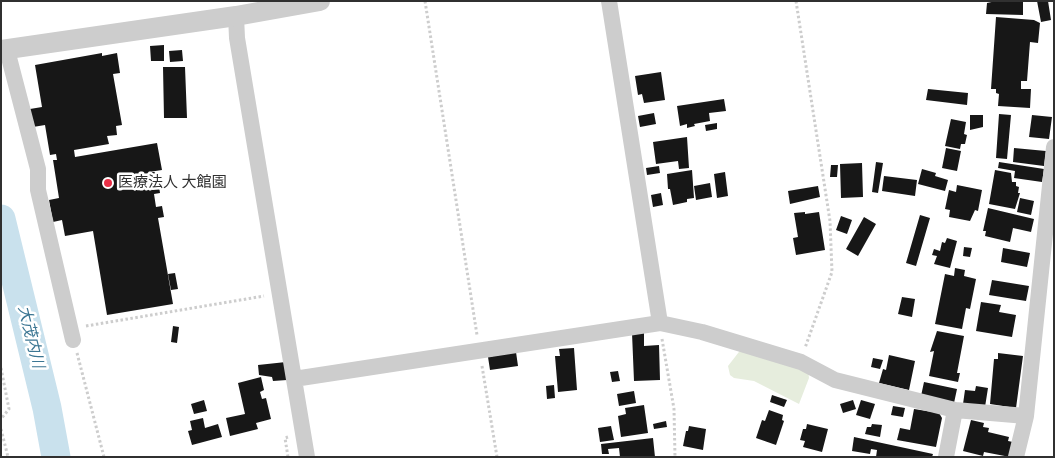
<!DOCTYPE html>
<meta charset="utf-8">
<style>
body{margin:0}
#map{position:relative;width:1055px;height:458px;overflow:hidden;background:#fff;font-family:"Roboto Condensed",sans-serif}
canvas{display:block}
.frame{position:absolute;inset:0;border:2px solid #303030;pointer-events:none}
</style>
<div id="map">
<canvas width="1055" height="458"></canvas>
<div class="frame"></div>
</div>
<script>
const ctx = document.querySelector('canvas').getContext('2d');
ctx.lineJoin = 'round';
function fill(path, color) { ctx.fillStyle = color; ctx.fill(path, 'evenodd'); }
function stroke(path, color, width, dash) { ctx.strokeStyle = color; ctx.lineWidth = width; ctx.lineCap = dash ? 'butt' : 'round'; ctx.setLineDash(dash || []); ctx.stroke(path); }
function label(font, color, halo, rows, align = 'center') {
  ctx.font = font + ' "Roboto Condensed","Noto Sans JP",sans-serif'; ctx.lineWidth = 5; ctx.setLineDash([]); ctx.textBaseline = 'middle'; ctx.strokeStyle = halo; ctx.fillStyle = color; for (const [text, x, y, turn = 0] of rows) {
    ctx.save(); ctx.translate(x, y); ctx.rotate((+turn || 0) * Math.PI / 180); ctx.textAlign = isNaN(turn) ? turn : align; if (halo) ctx.strokeText(text, 0, 0); ctx.fillText(text, 0, 0); ctx.restore();
  }
}
fill(new Path2D(`
 M 742,348 L 808,369 L 809,378 L 799,404 L 754,381 L 734,378 L 730,375 L 728,366 Z`), '#e6eddd');
stroke(new Path2D(`
 M 1,219 L 47,408 L 56,457`), '#c9e1ed', 29);
fill(new Path2D(`
 M 996,1 L 1023,1 L 1023,15 L 986,14 L 987,3 Z
 M 1037,1 L 1048,1 L 1051,20 L 1041,22 Z
 M 996,17 L 1034,20 L 1040,23 L 1038,43 L 1030,42 L 1027,81 L 1021,81 L 1021,89 L 1031,89 L 1030,108 L 998,106 L 999,94 L 996,93 L 996,89 L 991,89 Z
 M 164,45 L 164,61 L 151,61 L 150,46 Z
 M 182,50 L 183,61 L 170,62 L 169,51 Z
 M 102,53 L 102,56 L 117,53 L 120,73 L 113,74 L 122,125 L 116,126 L 117,135 L 107,136 L 109,144 L 74,150 L 75,157 L 157,143 L 162,170 L 149,172 L 157,172 L 160,193 L 154,194 L 156,207 L 162,206 L 164,217 L 158,218 L 173,304 L 107,315 L 93,231 L 65,236 L 62,220 L 53,222 L 49,200 L 59,198 L 53,160 L 57,160 L 56,154 L 50,155 L 45,125 L 33,127 L 30,109 L 42,107 L 35,65 Z
 M 163,67 L 185,67 L 187,118 L 164,118 Z
 M 661,72 L 665,100 L 644,103 L 642,94 L 638,95 L 635,76 Z
 M 928,89 L 968,93 L 967,105 L 926,100 Z
 M 724,99 L 726,111 L 709,113 L 710,121 L 694,124 L 695,126 L 687,128 L 687,124 L 680,126 L 677,106 Z
 M 654,113 L 656,124 L 640,127 L 638,116 Z
 M 999,114 L 1011,115 L 1007,159 L 996,158 Z
 M 970,115 L 983,115 L 983,127 L 970,130 Z
 M 1032,115 L 1052,117 L 1049,139 L 1029,137 Z
 M 951,119 L 966,122 L 964,134 L 967,135 L 965,144 L 961,144 L 960,149 L 945,146 Z
 M 717,123 L 717,129 L 706,131 L 705,125 Z
 M 687,137 L 689,168 L 679,169 L 678,161 L 656,164 L 653,142 Z
 M 946,148 L 961,151 L 957,171 L 942,168 Z
 M 1014,148 L 1046,151 L 1044,166 L 1013,162 Z
 M 876,162 L 883,163 L 878,193 L 872,192 Z
 M 999,162 L 1044,169 L 1042,182 L 1014,178 L 1015,171 L 998,168 Z
 M 862,163 L 863,197 L 841,198 L 840,164 Z
 M 831,165 L 838,165 L 837,177 L 830,177 Z
 M 659,166 L 660,173 L 647,175 L 646,168 Z
 M 922,169 L 936,173 L 935,176 L 948,180 L 945,191 L 918,184 Z
 M 692,170 L 694,198 L 687,199 L 687,202 L 673,205 L 670,189 L 668,189 L 667,174 Z
 M 995,170 L 1011,173 L 1012,182 L 1016,182 L 1016,186 L 1019,187 L 1018,193 L 1020,193 L 1015,209 L 989,204 Z
 M 725,172 L 728,196 L 717,198 L 714,174 Z
 M 884,176 L 917,180 L 915,196 L 882,191 Z
 M 710,183 L 712,197 L 696,200 L 694,186 Z
 M 957,185 L 982,190 L 978,211 L 975,210 L 970,221 L 949,217 L 950,210 L 945,209 L 949,190 L 956,192 Z
 M 818,186 L 820,197 L 790,204 L 788,191 Z
 M 661,193 L 663,205 L 653,207 L 651,195 Z
 M 1020,198 L 1034,201 L 1031,215 L 1017,212 Z
 M 988,208 L 1034,219 L 1031,232 L 1013,228 L 1010,242 L 985,236 L 986,231 L 983,231 Z
 M 805,212 L 805,214 L 819,212 L 825,250 L 796,255 L 793,238 L 798,237 L 794,213 Z
 M 920,215 L 930,218 L 916,266 L 906,263 Z
 M 841,216 L 852,220 L 847,234 L 836,230 Z
 M 864,217 L 876,224 L 858,256 L 846,249 Z
 M 947,238 L 957,241 L 950,268 L 934,264 L 937,256 L 932,255 L 934,249 L 940,251 L 942,242 L 945,243 Z
 M 964,247 L 972,248 L 970,257 L 963,256 Z
 M 1003,248 L 1030,253 L 1027,267 L 1001,262 Z
 M 955,268 L 965,270 L 964,276 L 976,279 L 970,309 L 966,308 L 962,329 L 935,324 L 945,274 L 954,276 Z
 M 175,273 L 178,289 L 171,290 L 168,274 Z
 M 992,280 L 1029,286 L 1026,301 L 989,295 Z
 M 902,297 L 915,299 L 912,317 L 898,314 Z
 M 981,302 L 1001,305 L 999,312 L 1016,315 L 1012,337 L 976,331 Z
 M 173,326 L 179,327 L 177,343 L 171,342 Z
 M 937,331 L 964,336 L 957,373 L 960,373 L 958,382 L 929,376 L 934,351 L 930,352 Z
 M 632,333 L 644,333 L 644,346 L 659,345 L 660,380 L 634,381 Z
 M 574,348 L 577,390 L 558,392 L 555,356 L 560,356 L 559,349 Z
 M 516,352 L 518,366 L 490,370 L 488,357 Z
 M 998,353 L 1023,356 L 1016,408 L 990,404 L 994,359 L 998,359 Z
 M 889,355 L 915,361 L 909,390 L 879,383 L 883,369 L 886,370 Z
 M 873,358 L 883,360 L 880,369 L 871,367 Z
 M 286,362 L 287,380 L 273,381 L 272,377 L 259,375 L 258,365 Z
 M 618,371 L 620,381 L 612,382 L 610,372 Z
 M 261,377 L 264,390 L 260,392 L 262,399 L 266,398 L 271,419 L 256,423 L 258,429 L 230,436 L 226,418 L 245,414 L 238,383 Z
 M 924,382 L 957,389 L 954,403 L 921,396 Z
 M 554,385 L 555,398 L 547,399 L 546,386 Z
 M 976,386 L 988,388 L 985,407 L 963,404 L 965,390 L 975,391 Z
 M 634,391 L 636,403 L 619,406 L 617,394 Z
 M 772,395 L 787,400 L 784,407 L 770,402 Z
 M 204,400 L 207,411 L 194,414 L 191,404 Z
 M 853,400 L 856,409 L 843,413 L 840,404 Z
 M 861,400 L 875,404 L 870,419 L 856,415 Z
 M 644,405 L 648,433 L 621,437 L 618,416 L 626,414 L 625,408 Z
 M 893,406 L 905,408 L 903,417 L 891,415 Z
 M 914,409 L 939,413 L 942,418 L 936,447 L 897,440 L 900,428 L 910,430 Z
 M 769,410 L 783,415 L 782,420 L 784,421 L 776,445 L 756,438 L 762,420 L 765,421 Z
 M 203,418 L 205,428 L 218,424 L 222,437 L 192,445 L 188,431 L 192,430 L 190,421 Z
 M 971,420 L 984,423 L 983,427 L 989,428 L 988,432 L 1009,437 L 1008,441 L 1013,442 L 1010,457 L 984,452 L 983,456 L 963,451 Z
 M 666,421 L 667,427 L 654,429 L 653,424 Z
 M 807,424 L 828,429 L 822,452 L 803,447 L 805,441 L 800,440 L 803,429 L 806,429 Z
 M 872,424 L 882,425 L 880,437 L 865,434 L 867,427 L 871,427 Z
 M 611,426 L 614,440 L 600,442 L 598,428 Z
 M 689,426 L 706,429 L 703,450 L 683,446 L 686,431 L 688,431 Z
 M 854,437 L 933,454 L 932,457 L 876,457 L 877,450 L 871,449 L 870,454 L 852,451 Z
 M 653,438 L 655,457 L 620,457 L 619,448 L 608,449 L 609,454 L 602,454 L 601,444 Z`), '#171717');
stroke(new Path2D(`
 M 425,1 L 477,335
 M 796,1 L 830,221 L 832,272 L 805,348
 M 86,326 L 264,296
 M 662,339 L 674,409 L 675,457
 M 77,353 L 104,457
 M 482,366 L 497,457
 M 1,368 L 9,409 L 1,419
 M 1,429 L 8,457
 M 288,457 L 285,438 L 288,437`), '#cdcdcd', 3, [2.5, 2.5]);
stroke(new Path2D(`
 M 609,1 L 660,323
 M 236,16 L 237,38 L 307,457
 M 7,50 L 38,169 L 38,190 L 73,340
 M 294,379 L 660,323 L 702,332 L 801,362 L 835,380 L 955,410 L 1026,416
 M 946,457 L 955,410
 M 1016,457 L 1026,416 L 1054,147`), '#cdcdcd', 16);
stroke(new Path2D(`
 M 1,50 L 236,16 L 320,1`), '#cdcdcd', 20);
for (const [x, y, r, color] of [
 [108,183,5,"#e83047"]
]) { const dot = new Path2D(); dot.arc(x, y, r, 0, 2 * Math.PI); ctx.fillStyle = color; ctx.fill(dot); stroke(dot, '#fff', 2); }
label('15px', '#303030', '#fff', [
 ["医療法人 大館園",118,183]
], 'left');
label('italic 16px', '#3c7693', '#fff', [
 ["大茂内川",30,337,76]
]);
</script>
